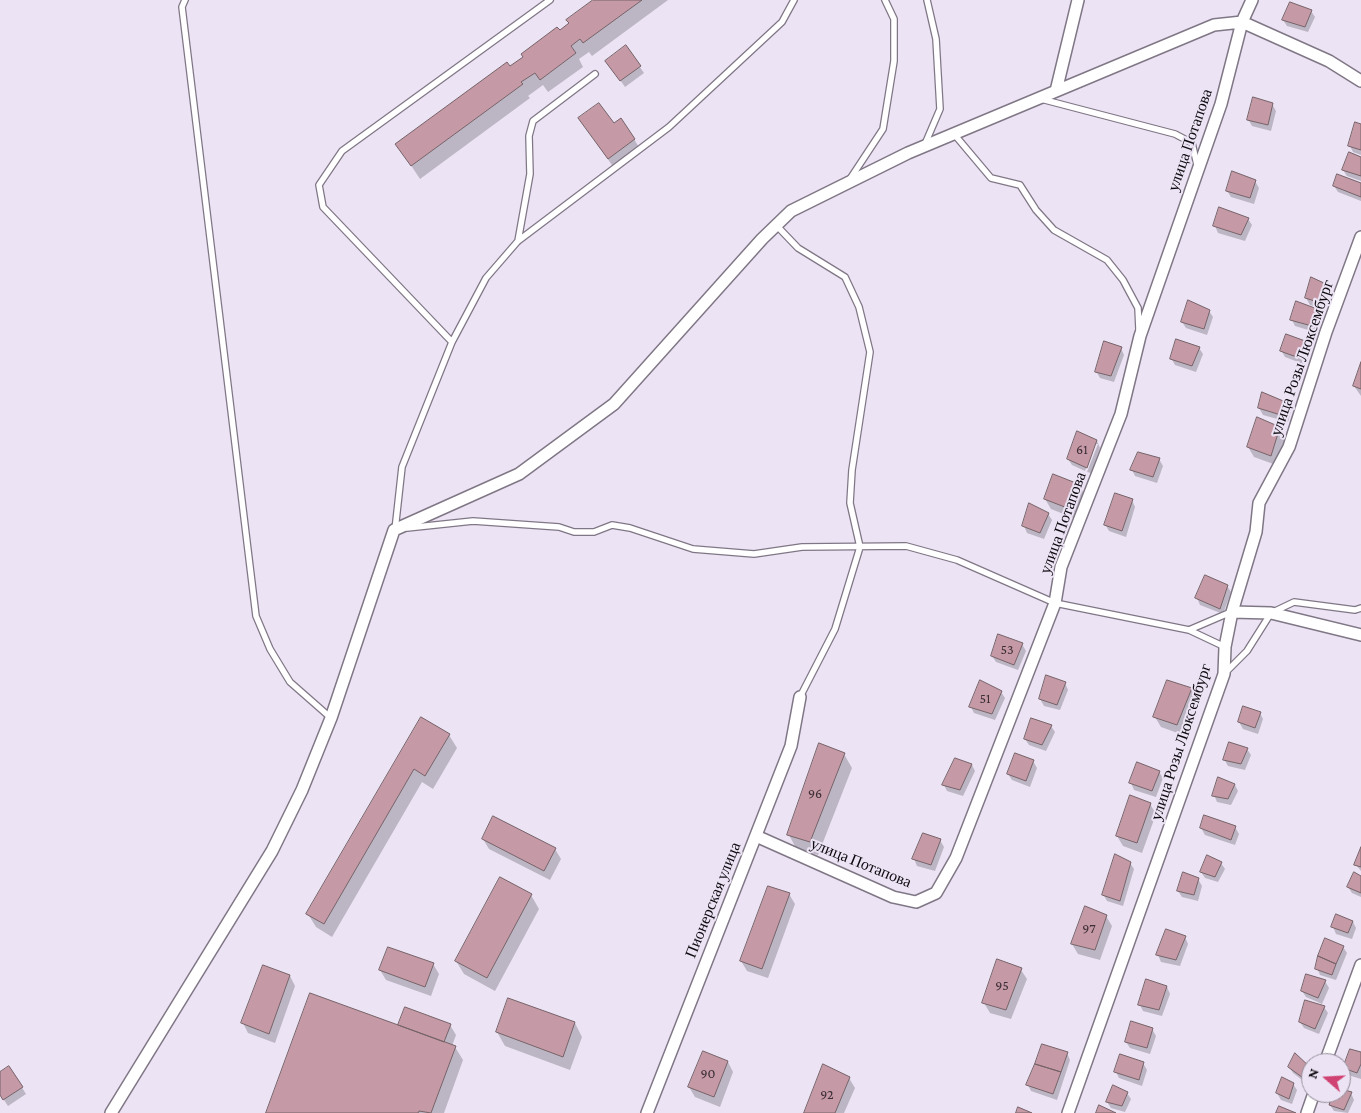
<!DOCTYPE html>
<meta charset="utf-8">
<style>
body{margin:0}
#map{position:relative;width:1361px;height:1113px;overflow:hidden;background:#ece3f4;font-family:"Crimson Pro",serif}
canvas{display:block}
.north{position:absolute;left:1301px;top:1053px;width:50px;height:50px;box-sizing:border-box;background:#ece3f4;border:1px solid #938c98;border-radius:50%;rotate:289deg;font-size:14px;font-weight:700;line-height:20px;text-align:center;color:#0d0a0f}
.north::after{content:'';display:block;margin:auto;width:18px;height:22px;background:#cf4272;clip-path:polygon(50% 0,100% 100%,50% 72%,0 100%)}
</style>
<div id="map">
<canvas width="1361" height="1113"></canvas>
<div class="north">N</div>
</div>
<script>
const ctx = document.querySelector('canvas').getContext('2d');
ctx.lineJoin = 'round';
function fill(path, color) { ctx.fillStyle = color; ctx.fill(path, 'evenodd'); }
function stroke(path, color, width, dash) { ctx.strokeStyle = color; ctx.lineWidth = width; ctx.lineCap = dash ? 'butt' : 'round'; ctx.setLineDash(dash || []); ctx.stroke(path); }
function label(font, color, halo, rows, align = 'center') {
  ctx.font = font + ' "Crimson Pro",serif'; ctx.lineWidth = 4; ctx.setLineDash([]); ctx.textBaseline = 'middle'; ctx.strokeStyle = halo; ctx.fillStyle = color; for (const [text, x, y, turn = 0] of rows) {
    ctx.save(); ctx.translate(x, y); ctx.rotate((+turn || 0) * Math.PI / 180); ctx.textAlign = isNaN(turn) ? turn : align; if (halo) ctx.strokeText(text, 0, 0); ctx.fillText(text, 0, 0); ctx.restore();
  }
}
fill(new Path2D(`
 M 595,0 L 668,0 L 592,56 L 589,52 L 579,59 L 583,67 L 548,92 L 543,85 L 528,96 L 530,98 L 420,179 L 397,144 L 524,57 L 559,32 Z
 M 1311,11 L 1315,17 L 1308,32 L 1287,26 L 1283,20 Z
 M 626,47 L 644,73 L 625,87 L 611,67 Z
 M 1272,104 L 1276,111 L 1271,131 L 1252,126 L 1248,119 Z
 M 580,119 L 613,125 L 634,139 L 640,149 L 614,168 Z
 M 1361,125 L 1361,155 L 1353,152 L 1350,146 Z
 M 1361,159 L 1361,181 L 1347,176 L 1343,170 Z
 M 1255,181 L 1259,188 L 1254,204 L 1231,197 L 1227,191 Z
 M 1361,185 L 1361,201 L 1338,192 L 1334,186 Z
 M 1248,219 L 1252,225 L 1245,241 L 1218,233 L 1215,226 Z
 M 1326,285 L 1329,291 L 1325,309 L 1310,305 L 1306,298 Z
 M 1209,311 L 1213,317 L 1207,335 L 1186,328 L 1182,322 Z
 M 1319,311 L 1323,317 L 1315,332 L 1295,326 L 1292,320 Z
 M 1307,344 L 1311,350 L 1306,365 L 1285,357 L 1281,350 Z
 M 1121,348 L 1124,355 L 1114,382 L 1100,378 L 1096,371 Z
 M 1199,348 L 1203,354 L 1196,372 L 1175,365 L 1171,358 Z
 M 1361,366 L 1361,396 L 1354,386 Z
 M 1287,404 L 1291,411 L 1288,422 L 1263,415 L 1259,408 Z
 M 1279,428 L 1285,438 L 1276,465 L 1254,457 L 1248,447 Z
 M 1078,432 L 1097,441 L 1100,448 L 1091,473 L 1087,472 L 1098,444 L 1095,444 L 1085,471 L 1072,465 L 1068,459 Z
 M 1159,459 L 1163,466 L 1157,483 L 1135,476 L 1132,470 Z
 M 1080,486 L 1085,496 L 1076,519 L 1051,509 L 1045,499 Z
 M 1132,500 L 1135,507 L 1126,537 L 1109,531 L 1105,524 Z
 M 1048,514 L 1052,520 L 1044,539 L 1027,533 L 1024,526 Z
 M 1227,586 L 1231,592 L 1223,614 L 1200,605 L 1197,598 Z
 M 1022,644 L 1026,651 L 1018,670 L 996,662 L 992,656 Z
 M 1168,681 L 1192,689 L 1197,699 L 1183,735 L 1161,727 L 1155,717 Z
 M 1065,683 L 1068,690 L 1060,710 L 1044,706 L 1040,699 Z
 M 1001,692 L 1005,698 L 995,720 L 974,713 L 971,707 Z
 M 1260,713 L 1263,719 L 1258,734 L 1243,729 L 1239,722 Z
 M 422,719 L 449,735 L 457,748 L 433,789 L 422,782 L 332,937 L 316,927 L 308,914 Z
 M 1051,726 L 1055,732 L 1046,751 L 1029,745 L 1025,739 Z
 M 1247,749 L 1251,755 L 1245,770 L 1228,766 L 1224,759 Z
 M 844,754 L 852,768 L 818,855 L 796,848 L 789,835 Z
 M 1033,761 L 1037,768 L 1030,787 L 1012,780 L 1008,774 Z
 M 972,765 L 975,771 L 963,796 L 947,791 L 944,785 Z
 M 1159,772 L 1163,778 L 1156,797 L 1134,790 L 1131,783 Z
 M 1219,779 L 1235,785 L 1238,791 L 1231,805 L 1217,802 L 1214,795 Z
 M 1150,804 L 1156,814 L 1142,853 L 1123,846 L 1117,836 Z
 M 1235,827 L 1239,834 L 1235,845 L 1205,835 L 1201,828 Z
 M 483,839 L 555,849 L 561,859 L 550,880 L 489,849 Z
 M 940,840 L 944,847 L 935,871 L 917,866 L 914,859 Z
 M 1361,849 L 1361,871 L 1356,865 Z
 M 1130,863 L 1134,869 L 1123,906 L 1107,901 L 1103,894 Z
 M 1221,863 L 1225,869 L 1218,882 L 1205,878 L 1201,872 Z
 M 1361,877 L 1361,897 L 1352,893 L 1348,887 Z
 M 500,879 L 531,895 L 539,909 L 495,991 L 464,974 L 456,961 Z
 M 1198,879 L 1202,886 L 1198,901 L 1182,897 L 1178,891 Z
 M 789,894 L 795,904 L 768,978 L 747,971 L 741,961 Z
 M 1106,916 L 1112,926 L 1100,960 L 1078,954 L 1072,944 Z
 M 1337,916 L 1353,922 L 1356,928 L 1352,939 L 1336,934 L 1333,927 Z
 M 1185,937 L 1188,944 L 1180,966 L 1161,962 L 1158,955 Z
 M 1343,947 L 1347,953 L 1336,980 L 1320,975 L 1317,968 Z
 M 433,964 L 439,974 L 431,996 L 386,980 L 380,970 Z
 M 1021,970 L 1027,979 L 1011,1019 L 990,1013 L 984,1003 Z
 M 290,976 L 295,986 L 275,1043 L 248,1033 L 243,1023 Z
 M 1147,981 L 1167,987 L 1170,994 L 1162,1016 L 1143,1011 L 1140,1005 Z
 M 1325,981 L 1329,988 L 1322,1004 L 1306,997 L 1302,991 Z
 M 1324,1007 L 1328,1013 L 1319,1034 L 1304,1028 L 1300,1022 Z
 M 575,1023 L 582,1037 L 570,1070 L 505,1046 L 497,1032 Z
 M 450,1025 L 456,1035 L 452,1046 L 455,1047 L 463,1060 L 444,1113 L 268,1113 L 399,1026 Z
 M 1152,1029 L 1156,1036 L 1150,1054 L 1130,1048 L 1126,1042 Z
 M 704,1053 L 728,1062 L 733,1072 L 720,1107 L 695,1097 L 689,1087 Z
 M 1067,1053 L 1070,1060 L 1057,1100 L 1031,1091 L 1028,1085 Z
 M 1361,1054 L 1361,1079 L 1348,1075 L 1345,1068 Z
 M 1143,1063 L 1147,1070 L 1142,1086 L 1119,1078 L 1116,1072 Z
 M 9,1067 L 26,1094 L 8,1106 L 0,1094 L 0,1073 Z
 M 1289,1067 L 1311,1070 L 1310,1086 L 1293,1073 Z
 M 849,1078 L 855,1088 L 844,1113 L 805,1113 Z
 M 1293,1084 L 1297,1090 L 1292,1104 L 1281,1100 L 1277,1093 Z
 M 1341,1090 L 1351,1093 L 1354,1100 L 1348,1113 L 1334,1111 L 1330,1105 L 1334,1093 L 1341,1093 Z
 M 1127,1093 L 1131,1099 L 1125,1112 L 1111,1108 L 1107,1102 Z`), '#0003');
const building = new Path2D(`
 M 593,0 L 642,0 L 583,43 L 580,39 L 571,46 L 576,53 L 540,80 L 535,73 L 521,82 L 523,84 L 411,166 L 395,144 L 507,62 L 510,66 L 523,57 L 521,54 L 557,27 L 560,30 L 569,23 L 566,20 Z
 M 1290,2 L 1312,10 L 1305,27 L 1282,20 Z
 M 626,45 L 641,66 L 620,81 L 605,61 Z
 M 1253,97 L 1273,103 L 1268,125 L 1247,120 Z
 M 599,103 L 614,123 L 621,118 L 635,139 L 608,159 L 578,118 Z
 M 1355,122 L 1361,124 L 1361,150 L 1348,146 Z
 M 1349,152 L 1361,157 L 1361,176 L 1342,170 Z
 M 1232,171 L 1256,180 L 1250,198 L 1226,191 Z
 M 1337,174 L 1361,183 L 1361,197 L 1333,186 Z
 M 1219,207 L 1249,218 L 1241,235 L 1213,226 Z
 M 1311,277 L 1326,284 L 1321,303 L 1305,298 Z
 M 1188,300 L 1210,310 L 1204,329 L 1181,322 Z
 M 1296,301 L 1320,310 L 1312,326 L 1290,320 Z
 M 1286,334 L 1308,342 L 1302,359 L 1280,351 Z
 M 1176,339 L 1200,347 L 1192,366 L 1170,359 Z
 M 1104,341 L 1122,347 L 1111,376 L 1095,372 Z
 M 1361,362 L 1361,389 L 1353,386 Z
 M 1262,392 L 1288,403 L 1284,416 L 1258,408 Z
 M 1257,417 L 1280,427 L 1271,456 L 1247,447 Z
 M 1077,431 L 1097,440 L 1087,468 L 1067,459 Z
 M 1138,452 L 1160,458 L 1153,477 L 1130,470 Z
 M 1053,474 L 1081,485 L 1070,509 L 1044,499 Z
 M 1115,493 L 1133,499 L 1122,531 L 1104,525 Z
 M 1029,503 L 1049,513 L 1040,533 L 1022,526 Z
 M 1205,575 L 1228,585 L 1220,609 L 1195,598 Z
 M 998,634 L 1023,643 L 1014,665 L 991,656 Z
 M 1046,675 L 1066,682 L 1057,705 L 1039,699 Z
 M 980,680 L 1002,691 L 992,714 L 969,707 Z
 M 1167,680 L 1192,688 L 1177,725 L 1153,717 Z
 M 1243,706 L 1261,712 L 1255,728 L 1238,722 Z
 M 421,717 L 450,734 L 425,776 L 414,769 L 324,924 L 306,914 Z
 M 1031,718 L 1052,725 L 1042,745 L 1024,739 Z
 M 1229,742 L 1248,748 L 1241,764 L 1223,760 Z
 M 819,743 L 845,753 L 810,842 L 787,835 Z
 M 1015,753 L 1034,760 L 1026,781 L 1007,774 Z
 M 955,758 L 972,764 L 960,790 L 942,785 Z
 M 1137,762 L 1160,771 L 1152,791 L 1129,783 Z
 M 1218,777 L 1235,784 L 1228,799 L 1212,796 Z
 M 1130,795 L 1151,803 L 1137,843 L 1116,836 Z
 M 1204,815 L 1236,826 L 1231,840 L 1200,828 Z
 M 493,816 L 556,848 L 544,871 L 482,839 Z
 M 923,833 L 941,839 L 931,865 L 912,859 Z
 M 1361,847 L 1361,867 L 1354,865 Z
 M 1115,854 L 1131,862 L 1120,901 L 1102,895 Z
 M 1207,855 L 1222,862 L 1215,877 L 1200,872 Z
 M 1183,872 L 1199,878 L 1194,895 L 1177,891 Z
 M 1354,872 L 1361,876 L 1361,893 L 1347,887 Z
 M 500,877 L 532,894 L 487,978 L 455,961 Z
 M 768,886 L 790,893 L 762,969 L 740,961 Z
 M 1085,906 L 1107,915 L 1095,950 L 1071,944 Z
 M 1336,914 L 1353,921 L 1348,933 L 1331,927 Z
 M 1166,929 L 1186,936 L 1176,960 L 1156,955 Z
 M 1325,938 L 1344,946 L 1336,964 L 1318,956 Z
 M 388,947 L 434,963 L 425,987 L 379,970 Z
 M 1318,956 L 1336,964 L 1332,975 L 1315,969 Z
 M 997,959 L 1022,968 L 1006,1010 L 982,1003 Z
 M 263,965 L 290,975 L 269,1034 L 241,1023 Z
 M 1306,974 L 1326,980 L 1318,998 L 1301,991 Z
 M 1146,979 L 1167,986 L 1159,1010 L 1138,1005 Z
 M 310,993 L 456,1046 L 431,1113 L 419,1111 L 418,1113 L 266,1113 Z
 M 508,998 L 575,1022 L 563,1057 L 496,1032 Z
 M 1305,1000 L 1325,1006 L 1315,1029 L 1299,1022 Z
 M 405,1007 L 451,1024 L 444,1042 L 398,1025 Z
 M 1131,1021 L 1153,1028 L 1147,1048 L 1125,1042 Z
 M 1042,1044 L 1068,1052 L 1061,1072 L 1035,1064 Z
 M 1350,1049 L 1361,1052 L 1361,1064 L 1357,1073 L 1343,1068 Z
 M 703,1051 L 728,1061 L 714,1097 L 688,1087 Z
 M 1295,1053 L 1311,1068 L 1311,1073 L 1306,1080 L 1288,1067 Z
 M 1120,1054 L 1144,1062 L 1139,1080 L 1114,1072 Z
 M 823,1064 L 850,1077 L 835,1113 L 804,1113 Z
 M 1035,1064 L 1061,1072 L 1053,1094 L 1026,1085 Z
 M 9,1066 L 23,1087 L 3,1100 L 0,1095 L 0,1072 Z
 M 1282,1077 L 1294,1083 L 1289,1099 L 1276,1093 Z
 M 1113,1085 L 1128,1092 L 1122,1106 L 1106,1102 Z
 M 1341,1089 L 1352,1092 L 1344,1110 L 1329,1105 L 1333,1093 L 1341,1093 Z
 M 1099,1105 L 1116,1113 L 1096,1113 Z
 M 1279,1106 L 1296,1113 L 1276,1113 Z
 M 1018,1107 L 1032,1113 L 1016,1113 Z`);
fill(building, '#c699a6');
stroke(building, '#756368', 1);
const lane = new Path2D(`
 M 185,0 L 182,7 L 256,616 L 270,649 L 290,682 L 331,718
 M 1041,99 L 1175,134 L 1192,143 L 1197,165
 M 954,134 L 991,178 L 1020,185 L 1036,210 L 1054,230 L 1107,260 L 1123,280 L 1138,308 L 1139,329
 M 925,144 L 940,109 L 936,39 L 927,0
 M 850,179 L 883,129 L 894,61 L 894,19 L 885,0
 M 776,225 L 798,248 L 845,277 L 859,307 L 870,352 L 852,470 L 850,503 L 860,547 L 835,629 L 800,697
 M 518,241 L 530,174 L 529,136 L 533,121 L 595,74
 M 452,342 L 323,207 L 319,185 L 342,151 L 550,0
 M 407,528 L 473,521 L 559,527 L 574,532 L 594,532 L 612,525 L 630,528 L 693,549 L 754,554 L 802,547 L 906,546 L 957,560 L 1055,603 L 1189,630 L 1225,647
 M 395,530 L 402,467 L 452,342 L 486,278 L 518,241 L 669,127 L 782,22 L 794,0
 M 1189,630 L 1231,612
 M 1226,672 L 1247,651 L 1271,613 L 1294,602 L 1355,610 L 1361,608`);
const street = new Path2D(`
 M 1056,91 L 1078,0
 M 1232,612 L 1271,613 L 1361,635
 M 756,836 L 893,897 L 916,902 L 936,893 L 956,858 L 1055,603 L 1061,567 L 1121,414 L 1140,336 L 1221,104 L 1242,22 L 1252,0
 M 1325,1063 L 1361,965
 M 111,1113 L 272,851 L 302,790 L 331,718 L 394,530 L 519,474 L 614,404 L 762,239 L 791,211 L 908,153 L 1214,25 L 1242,22 L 1329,61 L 1361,81
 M 647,1113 L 791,746 L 800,697
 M 1068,1113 L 1224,674 L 1225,647 L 1232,612 L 1256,532 L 1259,503 L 1289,447 L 1326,332 L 1361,237
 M 1307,1113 L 1314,1093`);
stroke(lane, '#807786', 8);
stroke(street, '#807786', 14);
stroke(lane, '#fff', 5.5);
stroke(street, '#fff', 11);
label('14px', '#3b2e35', null, [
 ["61",1082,450],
 ["53",1007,650],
 ["51",985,699],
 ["96",815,794],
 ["97",1089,929],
 ["95",1002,986],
 ["90",708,1074],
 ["92",827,1095]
]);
label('16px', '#0d0a0f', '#ece3f4', [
 ["улица Потапова",1190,140,-71],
 ["улица Розы Люксембург",1302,358,-71],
 ["улица Потапова",1063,523,-70],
 ["улица Розы Люксембург",1181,742,-72],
 ["улица Потапова",861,863,22],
 ["Пионерская улица",713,900,-68]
]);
</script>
